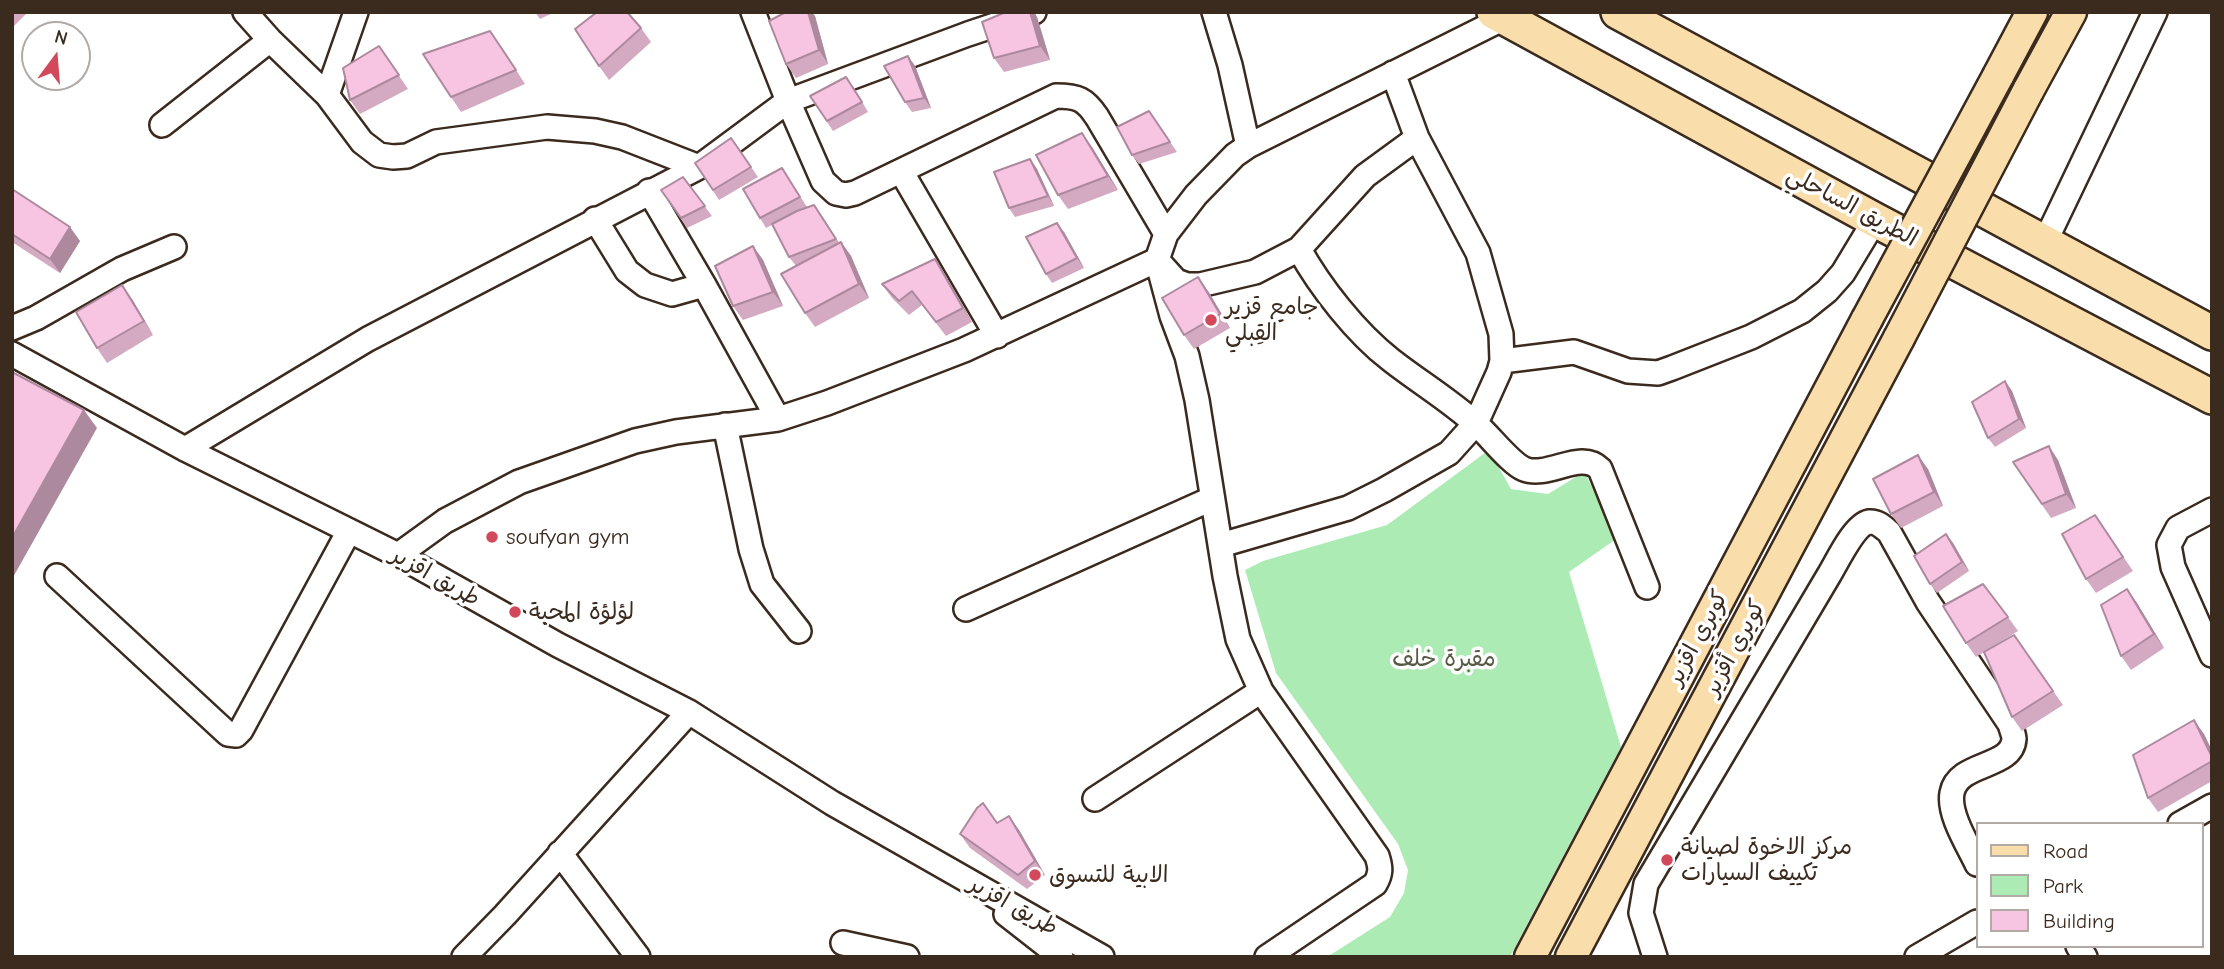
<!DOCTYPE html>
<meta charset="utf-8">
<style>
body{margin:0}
#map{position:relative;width:2224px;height:969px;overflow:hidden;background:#fff;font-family:"Comic Neue",sans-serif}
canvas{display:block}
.frame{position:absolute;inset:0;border:14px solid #3b2a1e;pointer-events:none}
.legend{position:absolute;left:1976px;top:822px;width:228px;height:126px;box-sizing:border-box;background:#fff;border:2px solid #b1aaa5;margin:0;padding:9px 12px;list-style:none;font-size:21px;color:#3b2a1e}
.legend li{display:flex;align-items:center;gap:14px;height:35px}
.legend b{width:35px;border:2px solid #b1aaa5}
.north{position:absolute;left:21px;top:21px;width:70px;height:70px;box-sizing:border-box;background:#fff;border:2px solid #b1aaa5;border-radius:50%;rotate:16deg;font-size:19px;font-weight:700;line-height:28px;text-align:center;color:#3b2a1e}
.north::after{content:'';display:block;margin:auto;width:24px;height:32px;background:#d1495b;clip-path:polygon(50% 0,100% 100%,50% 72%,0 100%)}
</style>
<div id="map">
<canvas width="2224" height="969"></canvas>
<div class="frame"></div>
<ul class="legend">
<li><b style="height:9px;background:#f9deab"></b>Road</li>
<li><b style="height:19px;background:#acecb4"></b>Park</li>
<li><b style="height:19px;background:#f7c4e2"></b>Building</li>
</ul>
<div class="north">N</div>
</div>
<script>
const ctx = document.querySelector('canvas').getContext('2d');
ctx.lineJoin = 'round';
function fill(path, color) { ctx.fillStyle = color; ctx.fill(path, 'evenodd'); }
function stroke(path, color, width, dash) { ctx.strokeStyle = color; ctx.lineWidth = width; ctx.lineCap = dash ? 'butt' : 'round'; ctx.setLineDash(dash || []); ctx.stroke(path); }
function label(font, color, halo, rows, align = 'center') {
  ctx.font = font + ' "Comic Neue","Playpen Sans Arabic",sans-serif'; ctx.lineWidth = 7; ctx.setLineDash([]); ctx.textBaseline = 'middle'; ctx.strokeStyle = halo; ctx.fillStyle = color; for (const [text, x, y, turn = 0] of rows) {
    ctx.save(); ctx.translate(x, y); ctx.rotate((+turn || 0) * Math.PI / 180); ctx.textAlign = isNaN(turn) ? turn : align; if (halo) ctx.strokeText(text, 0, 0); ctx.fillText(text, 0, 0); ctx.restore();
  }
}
fill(new Path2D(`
 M 1489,450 L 1511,489 L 1548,494 L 1584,472 L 1619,537 L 1569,572 L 1621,747 L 1510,957 L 1327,957 L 1390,917 L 1404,893 L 1408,870 L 1398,844 L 1276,673 L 1245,570 L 1263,561 L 1387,525 Z`), '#acecb4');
const minor = new Path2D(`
 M 245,12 L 270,40 L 327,95 L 362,142 L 379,155 L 393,157 L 407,156 L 436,142 L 547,127 L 595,131 L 622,137 L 699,167
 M 753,12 L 788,101 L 823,181 L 836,193 L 846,195 L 855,193 L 1056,96 C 1078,96 1085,99 1097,117 L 1166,234
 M 1214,12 L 1230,65 L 1248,146
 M 327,95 L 356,12
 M 162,125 L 270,40
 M 901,171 L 997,336
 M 649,191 L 704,285 L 778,419
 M 595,219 L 627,271 L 645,285 L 672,294 L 704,285
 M 2045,242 L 2155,12
 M 1299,249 C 1320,287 1356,333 1391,360 C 1419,382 1451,401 1477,425 C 1489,435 1510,463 1524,469 C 1548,479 1581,449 1600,469 L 1647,587
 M 1157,260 L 1176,281 L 1187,285 L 1200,285 L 1255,272 L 1299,249 L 1365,176 L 1417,138
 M 12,328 L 36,318 L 122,269 L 174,247
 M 12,354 L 185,449 L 398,555 L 558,645 L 689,712 L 832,803 L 1102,957
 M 1502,361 L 1574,352 L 1628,371 L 1658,373 L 1672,368 L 1751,337 L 1802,311 L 1827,291 L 1843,273 L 1875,220
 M 725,425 L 751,549 L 762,584 L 799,631
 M 185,449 L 368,339 L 699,167 L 788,101 L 968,34 L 1034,12
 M 2212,510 L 2178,528 L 2169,545 L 2173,567 L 2212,655
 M 1221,545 L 1348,508 L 1384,490 L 1449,453 L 1476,423 L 1499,372 L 1502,361 L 1501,334 L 1478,253 L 1417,138 L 1393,73
 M 398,555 L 445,521 L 519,482 L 635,441 L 676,432 L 778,419 L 827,403 L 964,350 L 1157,260
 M 57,576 L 228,734 L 236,735 L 241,730 L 349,531
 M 966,609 L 1211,499
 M 1095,799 L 1261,691
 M 2180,824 L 2212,806
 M 560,853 L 638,957
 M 1006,914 L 1061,957
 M 843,943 L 907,957
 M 2078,946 L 2085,957
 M 464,957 L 505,915 L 689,712
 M 1267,957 L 1375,884 C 1381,874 1381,868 1377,856 L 1261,691 L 1238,639 L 1225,576 L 1197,400 L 1187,356 L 1172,316 L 1157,260 L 1166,234 L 1196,195 L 1235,155 L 1248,146 L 1504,18
 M 1655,957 L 1641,913 L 1646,884 L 1829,575 C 1837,562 1854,525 1869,522 C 1877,521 1883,527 1889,532 L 1928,602 L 2010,724 C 2011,728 2014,735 2014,739 C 2012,769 1958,761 1952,793 C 1948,814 1968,845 1977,864
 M 1917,957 L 1977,922`);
const major = new Path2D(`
 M 1998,76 L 2032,12
 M 2028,91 L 2071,12
 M 1530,957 L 1867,319
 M 1571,957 L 1899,338`);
const highway = new Path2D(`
 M 1494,12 L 1875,220 L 2212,397
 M 1618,12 L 2212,333`);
stroke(minor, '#3b2a1e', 28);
stroke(major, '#3b2a1e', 35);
stroke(highway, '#3b2a1e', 38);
stroke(minor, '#fff', 23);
stroke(major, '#f9deab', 30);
stroke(highway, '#f9deab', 33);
const majorBridge = new Path2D(`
 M 1867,319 L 1998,76
 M 1899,338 L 2028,91`);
stroke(majorBridge, '#3b2a1e', 35, []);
stroke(majorBridge, '#f9deab', 30);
fill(new Path2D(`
 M 12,12 L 28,12 L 12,28 Z
 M 535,12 L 555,12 L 540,19 Z
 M 1006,12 L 1034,12 L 1037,17 L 1050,60 L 1004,72 L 994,58 Z
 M 815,16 L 828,64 L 796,78 L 786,64 Z
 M 641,28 L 651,42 L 609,80 L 599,66 Z
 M 500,45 L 525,84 L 461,112 L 451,97 Z
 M 379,46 L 408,89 L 360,114 L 350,100 Z
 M 908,56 L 915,66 L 931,108 L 912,112 L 905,102 Z
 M 853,86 L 868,112 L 833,131 L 810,96 Z
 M 1149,111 L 1177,152 L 1139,164 L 1132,155 Z
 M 731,138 L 758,177 L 719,200 L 695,163 Z
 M 1092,147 L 1118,190 L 1068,209 L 1058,195 Z
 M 1030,159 L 1037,169 L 1054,206 L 1015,217 L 1009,208 Z
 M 782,168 L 807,207 L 803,208 L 814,205 L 839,243 L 841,242 L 851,256 L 869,298 L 815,327 L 805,313 L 796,266 L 789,257 L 772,225 L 766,228 L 760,218 Z
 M 683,177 L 712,216 L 687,228 L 661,190 Z
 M 12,189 L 80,241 L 60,273 L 12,242 Z
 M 1064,232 L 1084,268 L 1052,283 L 1046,274 Z
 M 753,246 L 763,260 L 783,306 L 743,320 L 733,306 Z
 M 944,273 L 972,322 L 946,336 L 922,305 L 909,315 L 892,298 L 882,284 Z
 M 1208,291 L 1230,328 L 1194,349 L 1184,335 Z
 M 132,299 L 153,335 L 107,363 L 97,348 Z
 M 2005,381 L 2012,391 L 2026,428 L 1995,447 L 1988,438 Z
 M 2058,460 L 2076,508 L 2051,518 L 2013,462 Z
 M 1928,469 L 1943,506 L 1901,528 L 1891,514 Z
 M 2095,515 L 2133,571 L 2096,593 L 2086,579 Z
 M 1946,534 L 1953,543 L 1969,571 L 1937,593 L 1930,584 Z
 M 2127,589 L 2137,603 L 2164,648 L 2131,670 L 2121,656 Z
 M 2008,617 L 2018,631 L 1976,657 L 1966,643 Z
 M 2014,635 L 2063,705 L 2022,731 L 2012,717 Z
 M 2204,734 L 2212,751 L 2212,781 L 2158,812 L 2148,798 Z
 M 997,823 L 1019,830 L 1045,875 L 1027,889 L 970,848 L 960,834 Z`), '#d4a9c2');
fill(new Path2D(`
 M 808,12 L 812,12 L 815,16 L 828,64 L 819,50 Z
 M 1030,12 L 1034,12 L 1037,17 L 1050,60 L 1040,46 Z
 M 908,56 L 915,66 L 931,108 L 924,98 Z
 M 1082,133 L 1092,147 L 1118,190 L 1108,176 Z
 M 1030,159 L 1037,169 L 1054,206 L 1048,196 Z
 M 814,205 L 824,219 L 845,253 L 836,239 Z
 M 1057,223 L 1064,232 L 1084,268 L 1077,258 Z
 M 70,227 L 80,241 L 60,273 L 50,259 Z
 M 841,242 L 851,256 L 869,298 L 859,284 Z
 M 753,246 L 763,260 L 783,306 L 773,292 Z
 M 935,259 L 944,273 L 972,322 L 963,308 Z
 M 1198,277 L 1208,291 L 1230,328 L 1220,314 Z
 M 122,285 L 132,299 L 153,335 L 144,321 Z
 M 2005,381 L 2012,391 L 2026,428 L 2019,419 Z
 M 84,410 L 97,428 L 12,579 L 12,538 Z
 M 2049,446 L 2058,460 L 2076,508 L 2066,494 Z
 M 1918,455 L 1928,469 L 1943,506 L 1934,492 Z
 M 1946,534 L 1953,543 L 1969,571 L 1962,562 Z
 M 2127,589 L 2137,603 L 2164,648 L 2154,634 Z
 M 2194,720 L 2204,734 L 2212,751 L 2212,757 Z
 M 1009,816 L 1019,830 L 1045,875 L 1035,861 Z`), '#ad899e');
const building = new Path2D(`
 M 597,12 L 627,12 L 641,28 L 599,66 L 575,29 Z
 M 786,12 L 808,12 L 819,50 L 786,64 L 769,21 Z
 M 1006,12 L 1030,12 L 1040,46 L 994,58 L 982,22 Z
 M 490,31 L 516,70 L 451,97 L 423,54 Z
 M 379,46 L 399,75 L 350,100 L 343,68 Z
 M 908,56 L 924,98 L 905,102 L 884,66 Z
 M 846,77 L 862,102 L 827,121 L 810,96 Z
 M 1149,111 L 1170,142 L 1132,155 L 1117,127 Z
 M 1082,133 L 1108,176 L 1058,195 L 1036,155 Z
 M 731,138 L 751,167 L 713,190 L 695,163 Z
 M 1030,159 L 1048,196 L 1009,208 L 994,172 Z
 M 782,168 L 800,197 L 760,218 L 743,189 Z
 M 683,177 L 705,206 L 681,218 L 661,190 Z
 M 12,189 L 70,227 L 50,259 L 12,234 Z
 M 814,205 L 836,239 L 789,257 L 772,224 L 797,211 Z
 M 1057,223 L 1077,258 L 1046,274 L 1026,237 Z
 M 841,242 L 859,284 L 805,313 L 781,274 Z
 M 753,246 L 773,292 L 733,306 L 715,266 Z
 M 935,259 L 963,308 L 936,322 L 912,291 L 899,301 L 882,284 Z
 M 1198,277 L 1220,314 L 1184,335 L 1162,298 Z
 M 122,285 L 144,321 L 97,348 L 76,312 Z
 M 12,372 L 84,410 L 12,538 Z
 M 2005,381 L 2019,419 L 1988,438 L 1972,402 Z
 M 2049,446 L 2066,494 L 2042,504 L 2013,462 Z
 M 1918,455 L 1934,492 L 1891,514 L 1873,479 Z
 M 2095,515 L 2123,557 L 2086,579 L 2062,534 Z
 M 1946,534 L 1962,562 L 1930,584 L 1914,556 Z
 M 1983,584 L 2008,617 L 1966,643 L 1943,606 Z
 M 2127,589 L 2154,634 L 2121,656 L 2101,605 Z
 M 2014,635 L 2053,691 L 2012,717 L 1984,652 Z
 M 2194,720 L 2212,757 L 2212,761 L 2148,798 L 2133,755 Z
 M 983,803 L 997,823 L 1009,816 L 1035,861 L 1018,875 L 960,834 L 977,808 Z`);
fill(building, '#f7c4e2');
stroke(building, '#ad899e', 2);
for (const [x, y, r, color] of [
 [1211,320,7,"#d1495b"],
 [492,537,7,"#d1495b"],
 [515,612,7,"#d1495b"],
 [1667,860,7,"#d1495b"],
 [1035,875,7,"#d1495b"]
]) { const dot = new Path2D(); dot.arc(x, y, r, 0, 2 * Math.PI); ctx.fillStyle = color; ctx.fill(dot); stroke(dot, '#fff', 2.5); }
label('23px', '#3b2a1e', '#fff', [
 ["الطريق الساحلي",1852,207,28],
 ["طريق اقزير",435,577,29],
 ["كوبري اقزير",1698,638,-62],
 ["كويري أقزير",1735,648,-62],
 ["طريق اقزير",1013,906,29]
]);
label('23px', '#3b2a1e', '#fff', [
 ["جامع قزير",1225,307],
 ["القِبلي",1225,333],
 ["soufyan gym",506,537],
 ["لؤلؤة المحبة",529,612],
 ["مركز الاخوة لصيانة",1681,847],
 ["تكييف السيارات",1681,873],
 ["الابية للتسوق",1049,875]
], 'left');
label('23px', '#575a44', '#fff', [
 ["مقبرة خلف",1444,659]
]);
</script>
